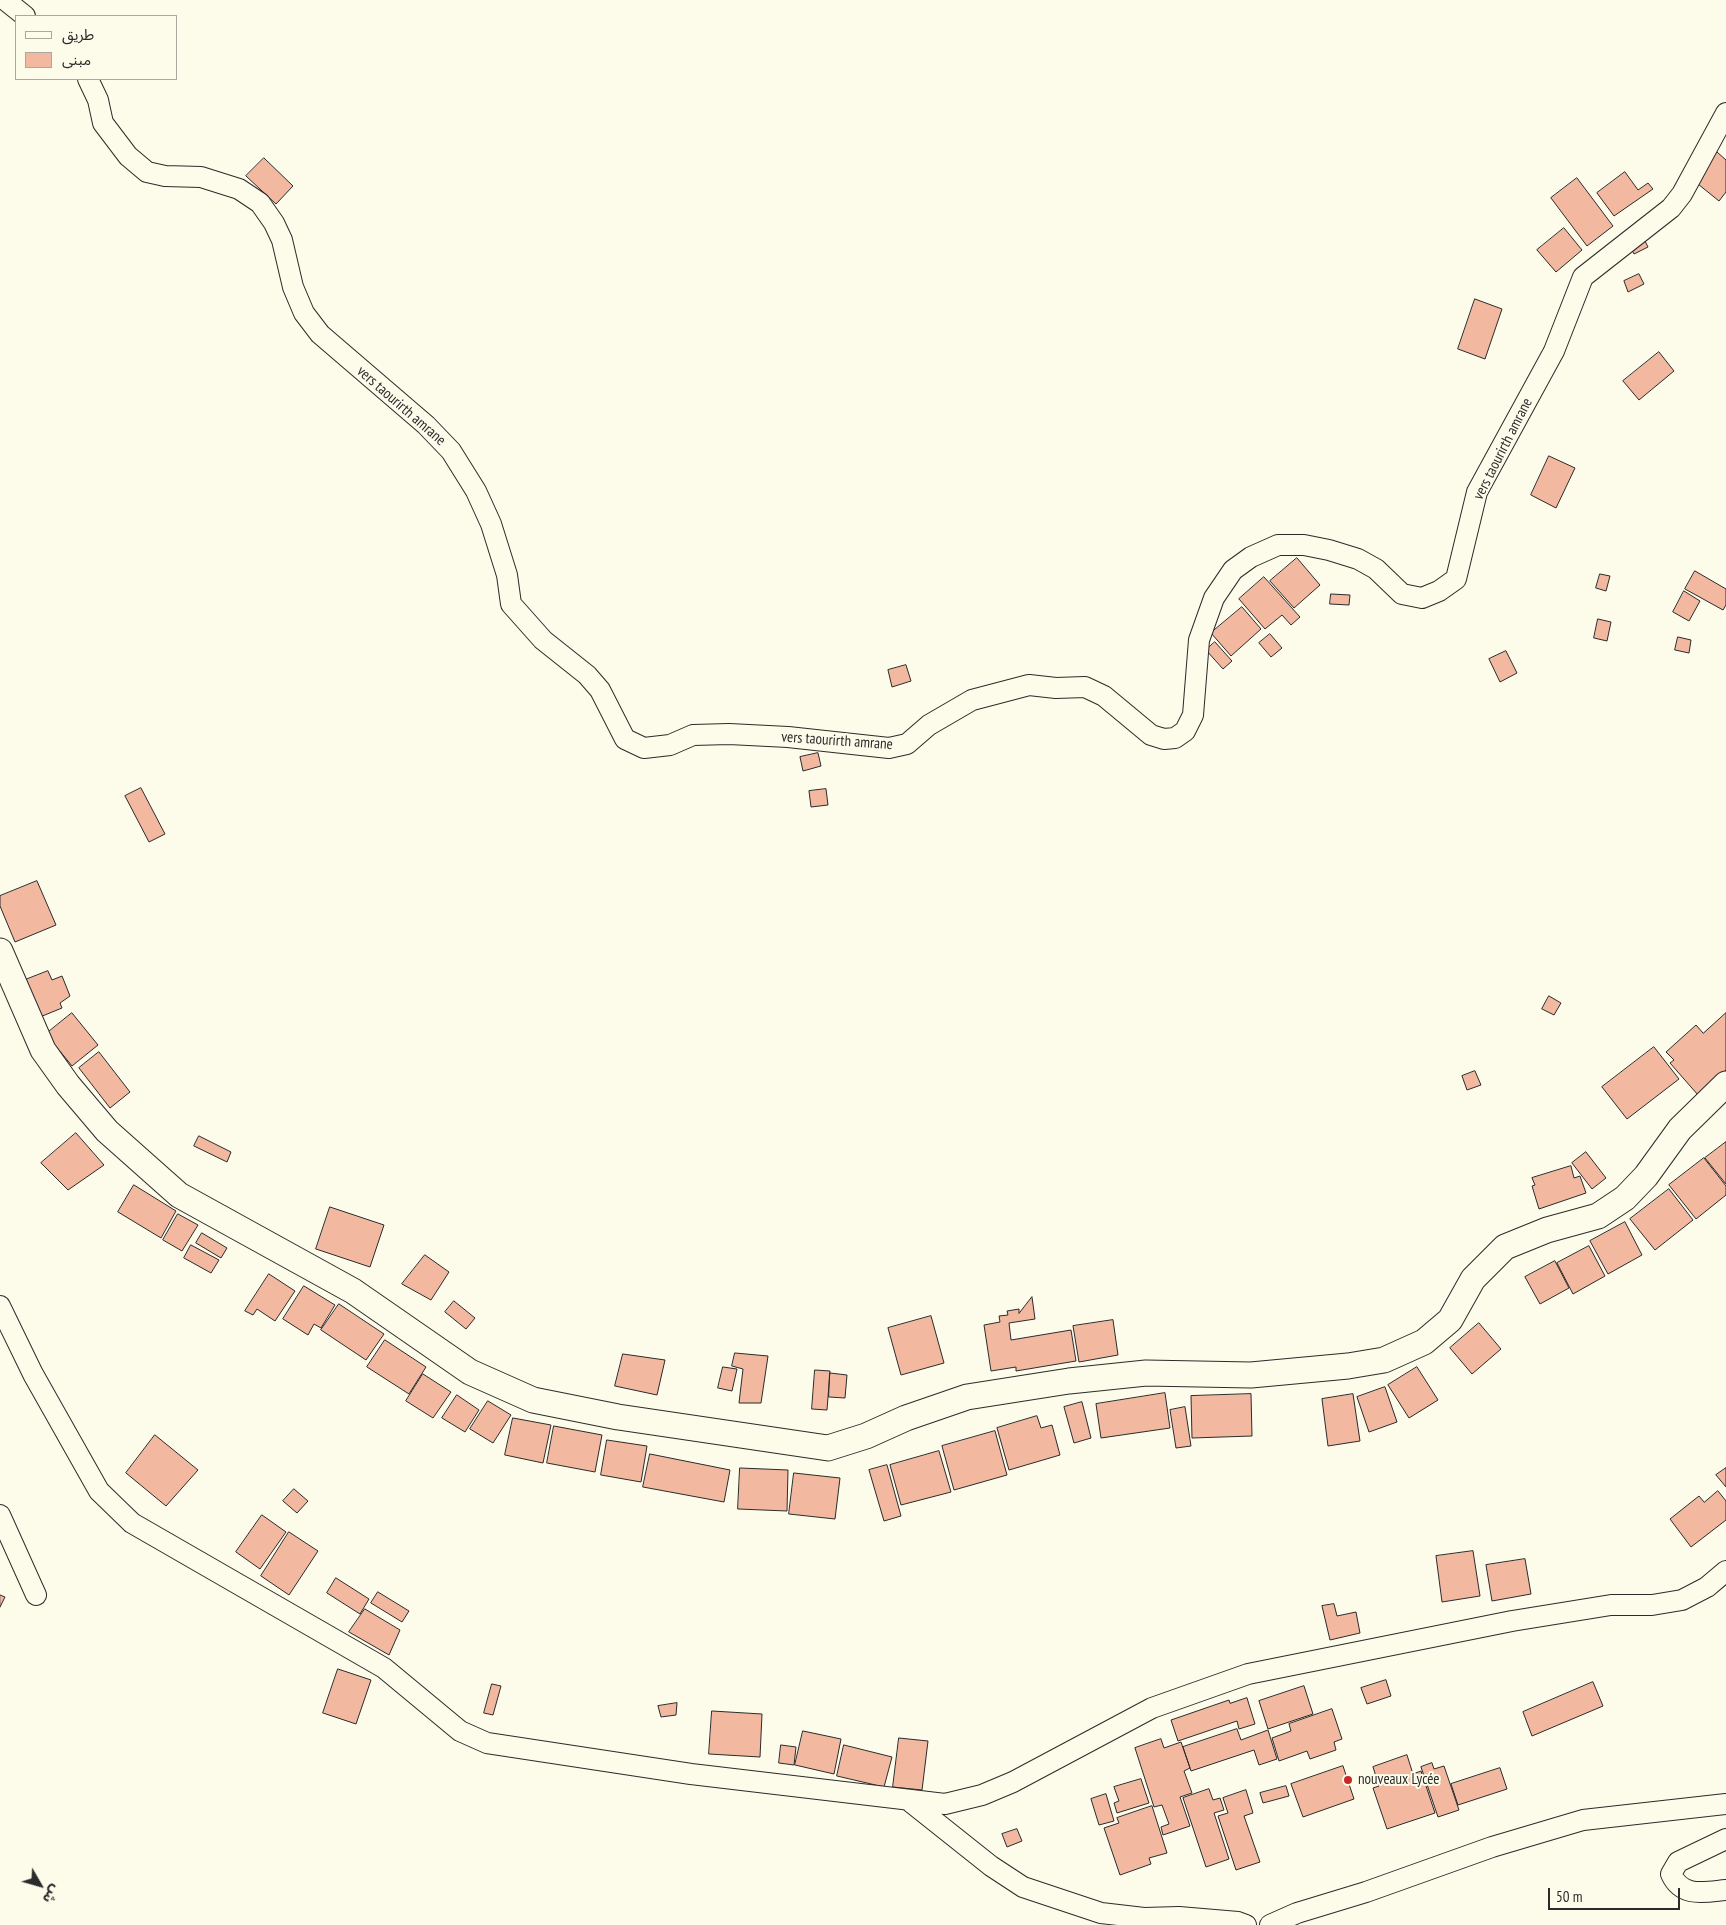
<!DOCTYPE html>
<meta charset="utf-8">
<style>
body{margin:0}
#map{position:relative;width:1726px;height:1925px;overflow:hidden;background:#fdfbea;font-family:"PT Sans Narrow","Noto Sans Arabic",sans-serif}
canvas{display:block}
.legend{position:absolute;left:15px;top:15px;width:162px;height:65px;box-sizing:border-box;background:#fdfbea;border:1px solid #a9a89e;margin:0;padding:6px 9px;list-style:none;font-size:15px;color:#2b2b2b}
.legend li{display:flex;align-items:center;gap:10px;height:25px}
.legend b{width:25px;border:1px solid #a9a89e}
.north{position:absolute;left:15px;top:1860px;width:50px;height:50px;-webkit-text-stroke:4px #fdfbea;paint-order:stroke;rotate:128deg;font-size:14px;font-weight:700;line-height:20px;text-align:center;color:#2b2b2b}
.north::after{content:'';display:block;margin:auto;width:18px;height:22px;background:#2b2b2b;clip-path:polygon(50% 0,100% 100%,50% 72%,0 100%)}
.scale{position:absolute;left:1548px;top:1888px;width:132px;height:22px;box-sizing:border-box;border:2px solid #2b2b2b;border-top:0;padding-left:6px;font-size:15px;line-height:18px;white-space:nowrap;color:#2b2b2b;-webkit-text-stroke:4px #fdfbea;paint-order:stroke}
</style>
<div id="map">
<canvas width="1726" height="1925"></canvas>
<ul class="legend">
<li><b style="height:6px;background:#fdfbea"></b>طريق</li>
<li><b style="height:14px;background:#f2b8a0"></b>مبنى</li>
</ul>
<div class="north">ش</div>
<div class="scale">50 m</div>
</div>
<script>
const ctx = document.querySelector('canvas').getContext('2d');
ctx.lineJoin = 'round';
function fill(path, color) { ctx.fillStyle = color; ctx.fill(path, 'evenodd'); }
function stroke(path, color, width, dash) { ctx.strokeStyle = color; ctx.lineWidth = width; ctx.lineCap = dash ? 'butt' : 'round'; ctx.setLineDash(dash || []); ctx.stroke(path); }
function label(font, color, halo, rows, align = 'center') {
  ctx.font = font + ' "PT Sans Narrow",sans-serif'; ctx.lineWidth = 4; ctx.setLineDash([]); ctx.textBaseline = 'middle'; ctx.strokeStyle = halo; ctx.fillStyle = color; for (const [text, x, y, turn = 0] of rows) {
    ctx.save(); ctx.translate(x, y); ctx.rotate((+turn || 0) * Math.PI / 180); ctx.textAlign = isNaN(turn) ? turn : align; if (halo) ctx.strokeText(text, 0, 0); ctx.fillText(text, 0, 0); ctx.restore();
  }
}
const building = new Path2D(`
 M 1717,152 L 1726,160 L 1726,192 L 1719,201 L 1693,180 Z
 M 264,158 L 293,186 L 276,204 L 246,176 Z
 M 1625,172 L 1638,190 L 1648,183 L 1653,189 L 1614,216 L 1597,193 Z
 M 1577,178 L 1613,226 L 1587,246 L 1551,198 Z
 M 1564,228 L 1582,250 L 1556,272 L 1537,250 Z
 M 1642,235 L 1648,247 L 1634,254 L 1628,242 Z
 M 1639,274 L 1644,284 L 1628,292 L 1624,281 Z
 M 1475,299 L 1502,309 L 1485,359 L 1458,349 Z
 M 1659,352 L 1674,371 L 1639,400 L 1623,381 Z
 M 1549,456 L 1575,468 L 1556,508 L 1531,495 Z
 M 1297,558 L 1320,585 L 1294,608 L 1270,581 Z
 M 1695,571 L 1726,589 L 1726,605 L 1723,610 L 1685,589 Z
 M 1600,574 L 1610,576 L 1606,591 L 1596,588 Z
 M 1264,577 L 1300,617 L 1291,625 L 1282,615 L 1265,629 L 1239,599 Z
 M 1684,591 L 1700,601 L 1689,621 L 1673,612 Z
 M 1331,594 L 1350,595 L 1349,605 L 1330,604 Z
 M 1242,607 L 1261,629 L 1231,656 L 1211,633 Z
 M 1598,619 L 1611,622 L 1607,641 L 1594,638 Z
 M 1270,634 L 1282,648 L 1271,657 L 1259,643 Z
 M 1678,637 L 1691,640 L 1689,653 L 1675,650 Z
 M 1215,642 L 1232,661 L 1223,669 L 1206,650 Z
 M 1506,651 L 1517,673 L 1500,682 L 1489,659 Z
 M 906,665 L 911,681 L 892,687 L 888,670 Z
 M 818,753 L 821,766 L 803,771 L 800,757 Z
 M 141,788 L 165,834 L 149,842 L 125,796 Z
 M 826,789 L 828,805 L 811,807 L 809,791 Z
 M 37,881 L 56,925 L 15,942 L 0,906 L 0,896 Z
 M 48,971 L 52,980 L 62,976 L 70,996 L 60,1003 L 62,1008 L 35,1019 L 20,982 Z
 M 1549,996 L 1561,1003 L 1554,1015 L 1542,1009 Z
 M 72,1013 L 98,1045 L 72,1066 L 46,1034 Z
 M 1726,1013 L 1726,1070 L 1698,1095 L 1670,1063 L 1674,1060 L 1666,1052 L 1696,1025 L 1703,1033 Z
 M 1654,1047 L 1679,1079 L 1627,1119 L 1602,1087 Z
 M 99,1052 L 130,1092 L 110,1108 L 79,1068 Z
 M 1475,1071 L 1481,1085 L 1467,1090 L 1462,1076 Z
 M 76,1133 L 104,1165 L 68,1190 L 41,1163 Z
 M 199,1136 L 231,1152 L 227,1162 L 194,1146 Z
 M 1726,1142 L 1726,1184 L 1705,1158 Z
 M 1586,1152 L 1606,1178 L 1592,1189 L 1572,1163 Z
 M 1704,1158 L 1726,1186 L 1726,1195 L 1696,1219 L 1669,1185 Z
 M 1571,1166 L 1574,1178 L 1580,1176 L 1586,1193 L 1539,1209 L 1532,1186 L 1535,1185 L 1532,1178 Z
 M 134,1185 L 176,1211 L 161,1238 L 118,1212 Z
 M 1669,1189 L 1693,1220 L 1655,1250 L 1630,1219 Z
 M 330,1207 L 384,1225 L 370,1267 L 316,1249 Z
 M 178,1214 L 198,1225 L 182,1251 L 163,1240 Z
 M 1625,1222 L 1642,1255 L 1608,1274 L 1590,1241 Z
 M 202,1233 L 227,1248 L 221,1258 L 196,1243 Z
 M 191,1245 L 219,1260 L 211,1273 L 184,1258 Z
 M 1589,1246 L 1605,1276 L 1573,1294 L 1557,1263 Z
 M 425,1255 L 449,1272 L 431,1300 L 402,1284 Z
 M 1555,1261 L 1569,1288 L 1540,1304 L 1525,1277 Z
 M 269,1274 L 295,1291 L 275,1321 L 257,1309 L 253,1315 L 245,1311 Z
 M 304,1286 L 335,1305 L 321,1328 L 314,1324 L 308,1335 L 283,1319 Z
 M 1032,1297 L 1035,1319 L 1009,1323 L 1011,1340 L 1071,1330 L 1076,1361 L 1016,1371 L 1016,1367 L 991,1371 L 984,1325 L 1000,1322 L 999,1316 L 1008,1315 L 1007,1311 L 1019,1309 L 1019,1313 Z
 M 454,1301 L 475,1318 L 466,1329 L 445,1312 Z
 M 339,1304 L 384,1334 L 366,1360 L 321,1330 Z
 M 931,1316 L 944,1363 L 901,1375 L 888,1328 Z
 M 1113,1320 L 1118,1355 L 1079,1362 L 1073,1326 Z
 M 1479,1323 L 1501,1349 L 1472,1374 L 1450,1348 Z
 M 385,1340 L 426,1367 L 409,1394 L 367,1367 Z
 M 735,1353 L 768,1356 L 761,1403 L 739,1403 L 743,1369 L 732,1366 Z
 M 623,1354 L 665,1360 L 657,1395 L 615,1386 Z
 M 723,1367 L 737,1369 L 732,1391 L 718,1388 Z
 M 1417,1367 L 1438,1400 L 1409,1418 L 1388,1385 Z
 M 815,1370 L 830,1371 L 827,1410 L 812,1409 Z
 M 830,1373 L 847,1375 L 845,1398 L 829,1397 Z
 M 423,1374 L 451,1392 L 433,1418 L 406,1401 Z
 M 1385,1387 L 1397,1422 L 1369,1432 L 1357,1397 Z
 M 1165,1393 L 1170,1428 L 1101,1438 L 1096,1404 Z
 M 1251,1394 L 1252,1436 L 1192,1438 L 1191,1396 Z
 M 1353,1394 L 1360,1441 L 1328,1446 L 1322,1399 Z
 M 457,1395 L 479,1410 L 465,1432 L 442,1418 Z
 M 488,1401 L 511,1415 L 493,1443 L 470,1429 Z
 M 1082,1402 L 1091,1438 L 1074,1443 L 1064,1407 Z
 M 1185,1407 L 1191,1446 L 1176,1448 L 1170,1410 Z
 M 1037,1416 L 1041,1428 L 1052,1425 L 1060,1455 L 1009,1470 L 997,1428 Z
 M 513,1418 L 551,1425 L 543,1463 L 505,1455 Z
 M 554,1426 L 602,1435 L 595,1472 L 547,1463 Z
 M 995,1431 L 1007,1475 L 954,1490 L 942,1446 Z
 M 155,1435 L 198,1470 L 166,1506 L 126,1473 Z
 M 607,1440 L 647,1446 L 641,1482 L 601,1475 Z
 M 939,1451 L 951,1492 L 901,1505 L 890,1465 Z
 M 650,1454 L 730,1470 L 724,1502 L 643,1487 Z
 M 887,1465 L 901,1516 L 884,1521 L 869,1470 Z
 M 740,1468 L 788,1470 L 787,1511 L 738,1509 Z
 M 1726,1468 L 1726,1487 L 1716,1475 Z
 M 794,1473 L 840,1478 L 835,1519 L 789,1514 Z
 M 294,1489 L 308,1501 L 297,1513 L 283,1501 Z
 M 1718,1491 L 1726,1501 L 1726,1520 L 1691,1547 L 1670,1519 L 1699,1496 L 1704,1502 Z
 M 262,1515 L 286,1532 L 260,1569 L 236,1552 Z
 M 289,1532 L 318,1551 L 289,1595 L 261,1576 Z
 M 1473,1551 L 1480,1596 L 1442,1602 L 1436,1556 Z
 M 1525,1559 L 1531,1594 L 1492,1601 L 1486,1565 Z
 M 336,1578 L 369,1599 L 360,1614 L 327,1593 Z
 M 378,1592 L 409,1611 L 402,1622 L 371,1603 Z
 M 0,1595 L 5,1597 L 0,1607 Z
 M 1334,1604 L 1337,1616 L 1356,1612 L 1360,1633 L 1330,1640 L 1322,1606 Z
 M 365,1609 L 400,1630 L 389,1655 L 349,1632 Z
 M 338,1669 L 371,1680 L 356,1724 L 323,1713 Z
 M 1386,1680 L 1391,1696 L 1367,1704 L 1361,1688 Z
 M 1593,1682 L 1603,1706 L 1532,1736 L 1523,1712 Z
 M 492,1684 L 501,1686 L 493,1715 L 484,1713 Z
 M 1304,1686 L 1313,1714 L 1268,1729 L 1259,1701 Z
 M 1247,1698 L 1255,1724 L 1239,1729 L 1237,1721 L 1178,1741 L 1171,1720 L 1229,1700 L 1230,1703 Z
 M 677,1703 L 676,1715 L 661,1717 L 658,1706 Z
 M 1332,1709 L 1342,1739 L 1334,1742 L 1336,1750 L 1310,1759 L 1307,1751 L 1279,1761 L 1272,1738 L 1291,1731 L 1289,1724 Z
 M 712,1711 L 762,1714 L 760,1757 L 709,1754 Z
 M 1237,1729 L 1241,1740 L 1268,1730 L 1277,1759 L 1259,1765 L 1254,1750 L 1191,1771 L 1183,1747 Z
 M 803,1731 L 841,1739 L 834,1774 L 795,1765 Z
 M 899,1738 L 928,1741 L 922,1790 L 893,1787 Z
 M 1161,1739 L 1164,1748 L 1181,1742 L 1190,1768 L 1184,1771 L 1192,1793 L 1180,1797 L 1190,1826 L 1163,1835 L 1161,1827 L 1169,1824 L 1162,1805 L 1154,1807 L 1135,1748 Z
 M 781,1745 L 796,1747 L 794,1765 L 779,1763 Z
 M 844,1745 L 892,1757 L 884,1787 L 837,1776 Z
 M 1407,1755 L 1413,1774 L 1421,1771 L 1435,1813 L 1387,1829 L 1373,1788 L 1379,1786 L 1373,1767 Z
 M 1432,1763 L 1434,1769 L 1444,1766 L 1459,1810 L 1438,1817 L 1421,1767 Z
 M 1343,1766 L 1354,1799 L 1303,1817 L 1291,1784 Z
 M 1500,1768 L 1507,1789 L 1458,1805 L 1451,1784 Z
 M 1141,1779 L 1149,1803 L 1117,1813 L 1114,1803 L 1119,1801 L 1114,1787 Z
 M 1286,1786 L 1289,1796 L 1263,1803 L 1260,1793 Z
 M 1209,1789 L 1213,1800 L 1220,1798 L 1224,1810 L 1214,1813 L 1229,1859 L 1206,1867 L 1183,1798 Z
 M 1246,1790 L 1253,1813 L 1244,1816 L 1260,1862 L 1236,1870 L 1218,1816 L 1228,1813 L 1223,1798 Z
 M 1106,1794 L 1114,1821 L 1099,1825 L 1091,1799 Z
 M 1152,1806 L 1167,1853 L 1149,1858 L 1151,1864 L 1120,1875 L 1104,1828 L 1119,1823 L 1117,1818 Z
 M 1017,1829 L 1022,1841 L 1007,1847 L 1002,1834 Z`);
fill(building, '#f2b8a0');
stroke(building, '#2b2b2b', 1);
const minor = new Path2D(`
 M 5,0 L 25,16
 M 88,79 L 98,100 L 103,123 L 128,156 L 147,172 L 165,176 L 201,177 L 239,189 L 260,203 L 274,223 L 282,240 L 293,287 L 304,313 L 320,334 L 426,425 L 451,451 L 476,491 L 491,524 L 507,575 L 511,604 L 543,640 L 587,675 L 600,690 L 625,739 L 644,748 L 670,745 L 693,735 L 729,734 L 788,737 L 889,748 L 907,744 L 929,725 L 972,700 L 1029,685 L 1056,688 L 1085,687 L 1104,696 L 1151,735 L 1164,739 L 1175,738 L 1185,731 L 1193,715 L 1199,640 L 1214,598 L 1233,570 L 1251,557 L 1278,545 L 1304,545 L 1329,550 L 1358,559 L 1376,569 L 1402,594 L 1422,598 L 1439,591 L 1456,579 L 1477,492 L 1554,351 L 1583,277 L 1671,208 L 1682,194 L 1726,113
 M 0,1306 L 33,1374 L 99,1491 L 132,1523 L 384,1668 L 460,1731 L 487,1743 L 691,1774 L 945,1804 L 982,1795 L 1013,1782 L 1152,1708 L 1248,1674 L 1512,1621 L 1611,1605 L 1652,1605 L 1682,1600 L 1707,1587 L 1726,1571
 M 0,1515 L 36,1595
 M 908,1800 L 991,1866 L 1023,1887 L 1101,1913 L 1144,1918 L 1179,1917 L 1238,1922 L 1246,1925
 M 1726,1839 L 1678,1862 L 1671,1874 C 1682,1898 1704,1892 1726,1890
 M 1270,1925 L 1297,1913 L 1366,1892 L 1492,1847 L 1583,1820 L 1726,1804`);
const major = new Path2D(`
 M 0,951 L 43,1050 L 68,1085 L 107,1131 L 179,1195 L 353,1291 L 470,1372 L 533,1400 L 618,1417 L 828,1448 L 866,1436 L 906,1418 L 967,1397 L 1069,1381 L 1146,1373 L 1251,1375 L 1348,1366 L 1384,1360 L 1424,1342 L 1450,1320 L 1473,1279 L 1505,1247 L 1547,1230 L 1598,1216 L 1625,1198 L 1646,1176 L 1680,1129 L 1726,1084`);
stroke(minor, '#2b2b2b', 22);
stroke(major, '#2b2b2b', 27);
stroke(minor, '#fdfbea', 20);
stroke(major, '#fdfbea', 25);
for (const [x, y, r, color] of [
 [1348,1780,5,"#c62828"]
]) { const dot = new Path2D(); dot.arc(x, y, r, 0, 2 * Math.PI); ctx.fillStyle = color; ctx.fill(dot); stroke(dot, '#fdfbea', 2); }
label('15px', '#2b2b2b', '#fdfbea', [
 ["vers taourirth amrane",401,406,41],
 ["vers taourirth amrane",1503,449,-63],
 ["vers taourirth amrane",837,741,4]
]);
label('15px', '#2b2b2b', '#fdfbea', [
 ["nouveaux Lycée",1358,1780]
], 'left');
</script>
